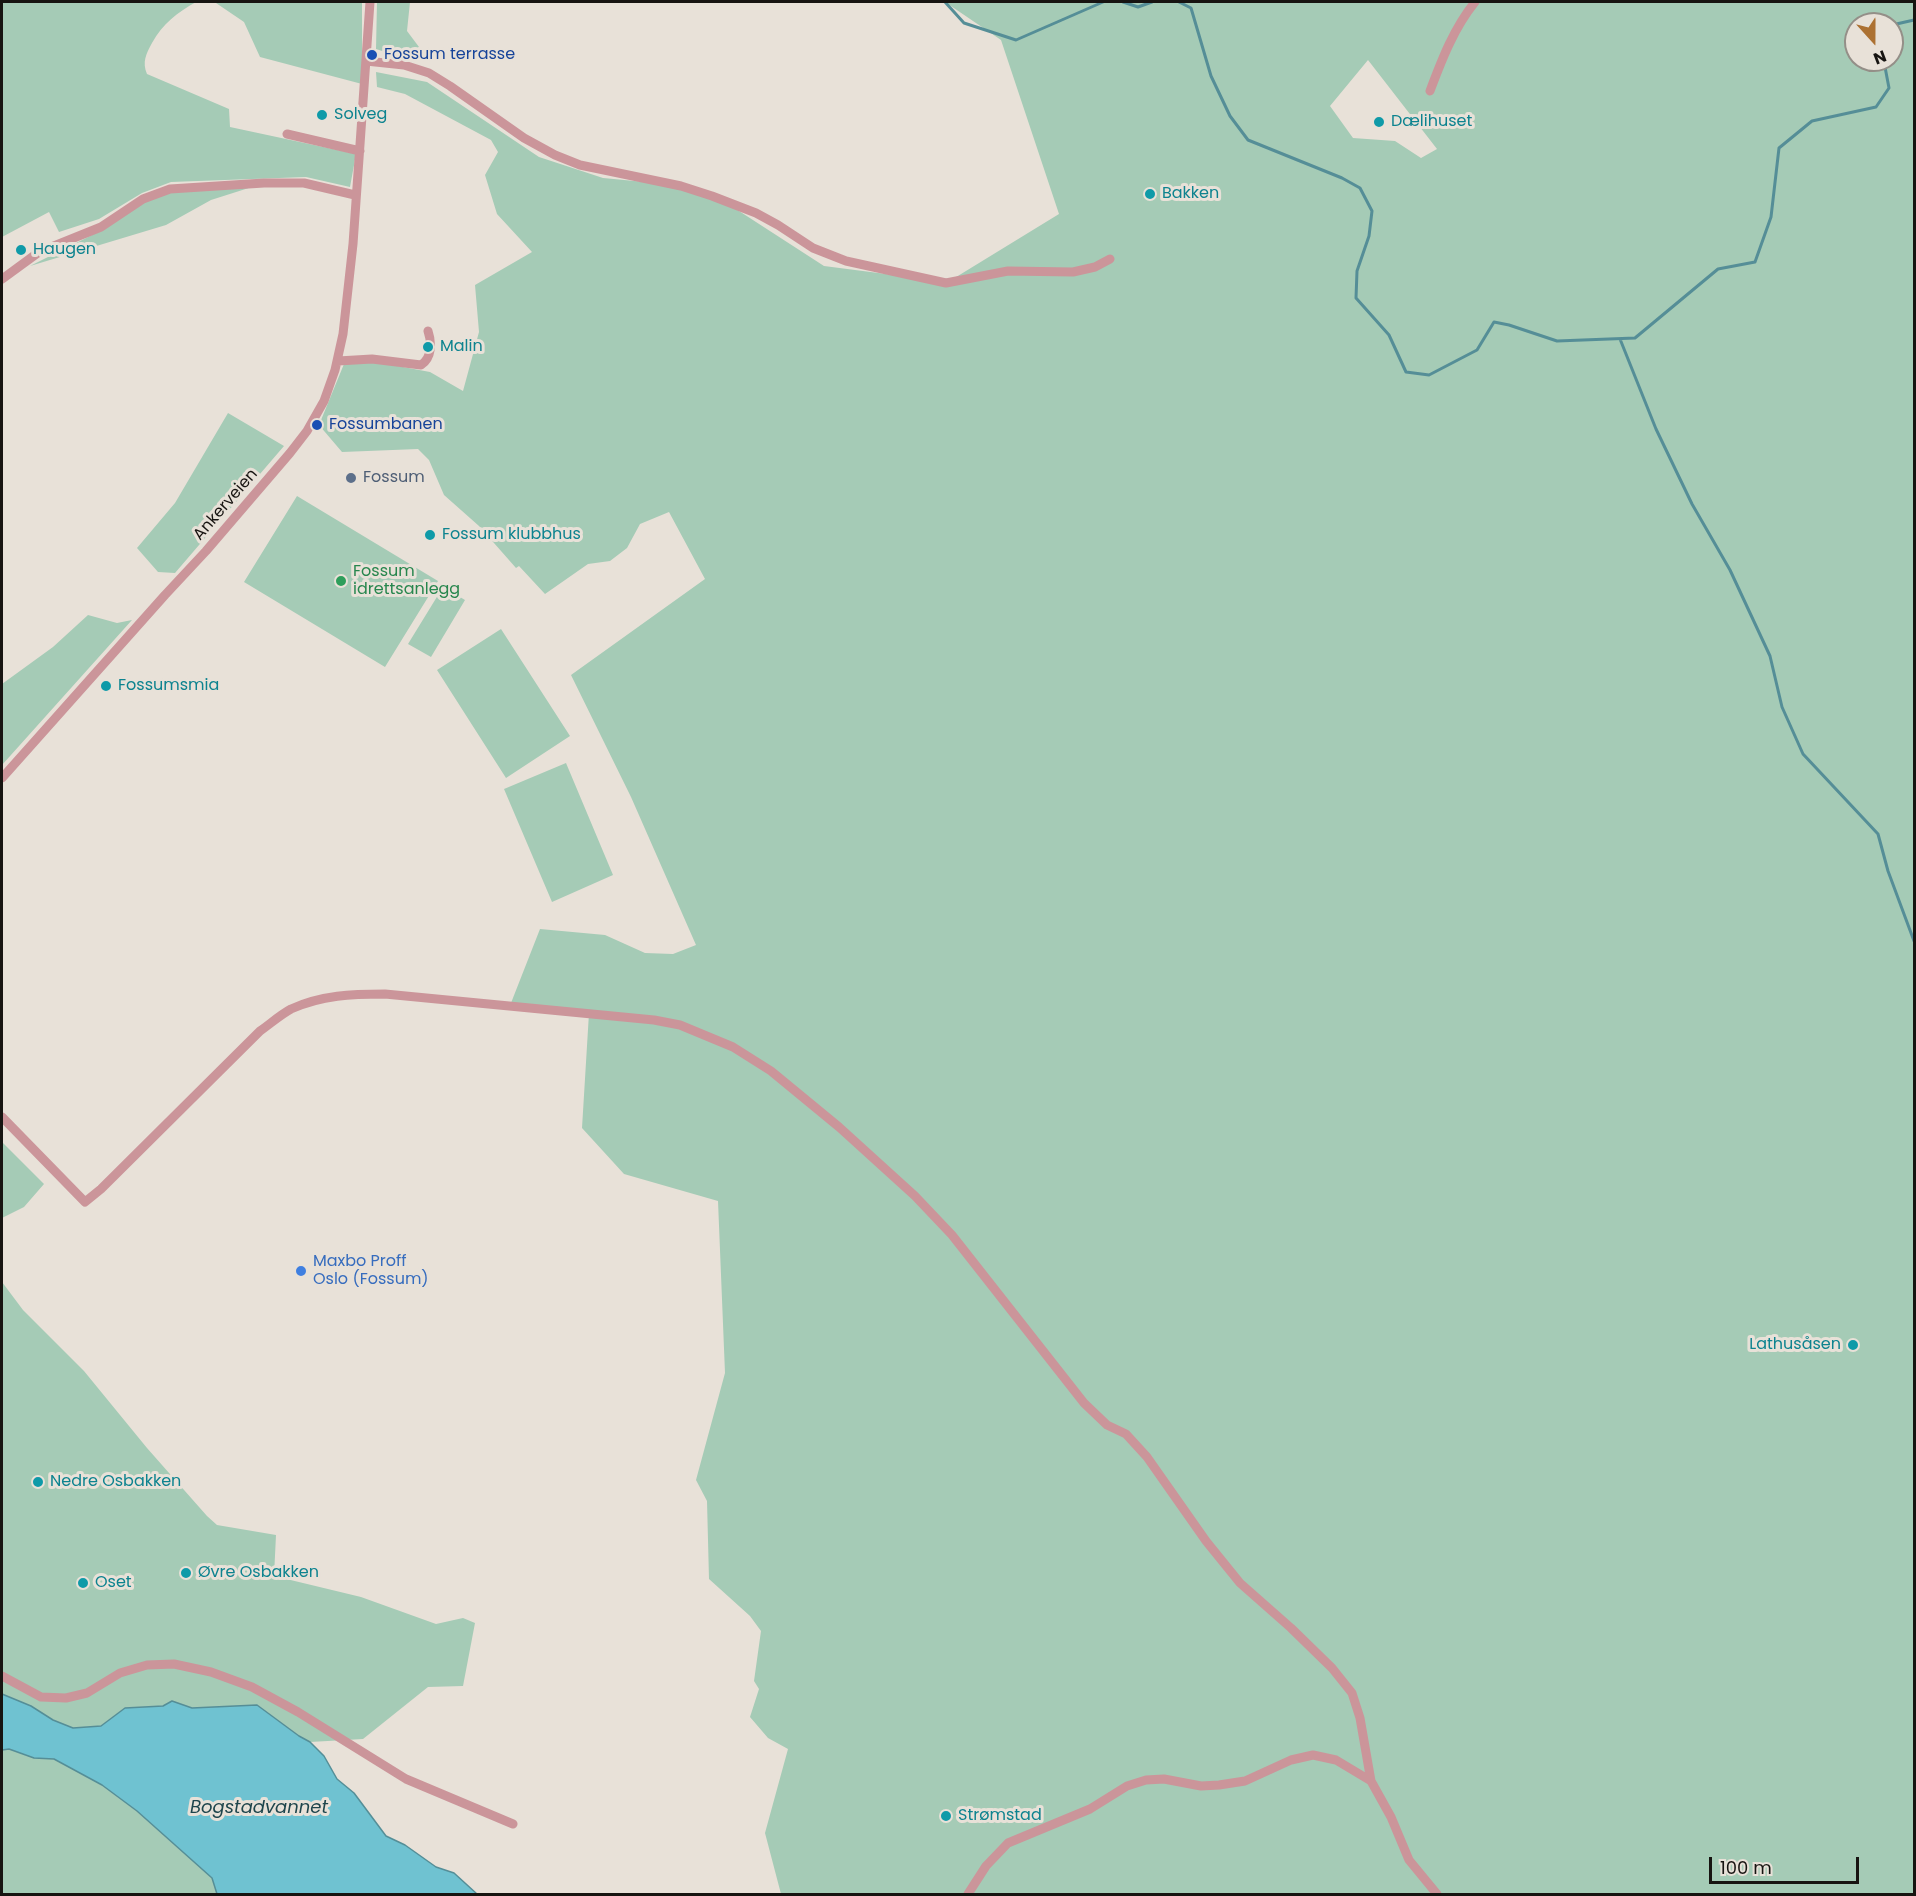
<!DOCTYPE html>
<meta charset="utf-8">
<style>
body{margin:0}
#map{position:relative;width:1916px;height:1896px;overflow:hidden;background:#e8e1d8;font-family:Poppins,sans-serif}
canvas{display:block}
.frame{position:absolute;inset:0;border:3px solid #171411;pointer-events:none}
.north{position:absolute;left:1844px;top:12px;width:60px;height:60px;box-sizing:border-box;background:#e8e1d8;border:2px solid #948f88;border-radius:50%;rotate:159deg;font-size:16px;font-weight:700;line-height:24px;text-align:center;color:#171411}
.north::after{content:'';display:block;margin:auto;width:21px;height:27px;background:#ac7132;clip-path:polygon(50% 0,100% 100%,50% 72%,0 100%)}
.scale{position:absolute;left:1709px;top:1857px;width:150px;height:27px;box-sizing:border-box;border:3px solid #171411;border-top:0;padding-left:8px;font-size:18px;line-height:21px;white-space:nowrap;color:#171411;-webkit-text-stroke:4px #e8e1d8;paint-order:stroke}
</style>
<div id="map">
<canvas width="1916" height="1896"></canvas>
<div class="frame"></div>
<div class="north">N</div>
<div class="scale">100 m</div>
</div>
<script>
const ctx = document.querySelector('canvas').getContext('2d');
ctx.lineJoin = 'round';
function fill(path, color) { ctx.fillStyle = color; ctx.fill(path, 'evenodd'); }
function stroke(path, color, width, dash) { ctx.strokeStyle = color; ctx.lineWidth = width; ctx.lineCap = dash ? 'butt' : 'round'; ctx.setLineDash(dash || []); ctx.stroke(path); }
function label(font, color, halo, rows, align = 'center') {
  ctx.font = font + ' Poppins,sans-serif'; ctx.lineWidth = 6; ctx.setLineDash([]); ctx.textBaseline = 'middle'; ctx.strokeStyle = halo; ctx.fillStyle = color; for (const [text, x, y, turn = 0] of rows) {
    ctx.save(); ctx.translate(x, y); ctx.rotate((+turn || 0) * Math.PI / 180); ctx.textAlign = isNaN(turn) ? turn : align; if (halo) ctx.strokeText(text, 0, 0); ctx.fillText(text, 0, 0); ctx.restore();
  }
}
fill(new Path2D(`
 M 2,2 L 196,2 C 177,13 163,23 152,43 C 146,54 142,62 147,74 L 229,109 L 230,127 L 356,154 L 350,187 L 306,177 L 171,182 L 142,193 L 99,219 L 59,232 L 49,212 L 2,237 Z
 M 196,2 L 362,2 L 362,84 L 260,57 L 244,22 L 216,3 Z
 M 377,2 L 410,2 L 407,31 L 419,47 L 404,58 L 376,49 Z
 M 945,2 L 1914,2 L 1914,1894 L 781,1894 L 765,1833 L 788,1749 L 768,1738 L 750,1717 L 759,1689 L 754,1681 L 761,1631 L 750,1616 L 709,1579 L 707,1501 L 696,1480 L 725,1373 L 718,1201 L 624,1174 L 582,1128 L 589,1013 L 511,1003 L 540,929 L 605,935 L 645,953 L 673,954 L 696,945 L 631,797 L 571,675 L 705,579 L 669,512 L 640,524 L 627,548 L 610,561 L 588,564 L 545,594 L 519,566 L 516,568 L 479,526 L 444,495 L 429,460 L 418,449 L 342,452 L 319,425 L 344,364 L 376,362 L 430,372 L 463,391 L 479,332 L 475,285 L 532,252 L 497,214 L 485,175 L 498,152 L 491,140 L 405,94 L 377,87 L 376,72 L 427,82 L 539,157 L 603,178 L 666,184 L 722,200 L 824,266 L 948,282 L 1059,214 L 1001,40 ZM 1856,24 L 1892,24 L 1892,60 L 1856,60 ZM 1368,60 L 1437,149 L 1421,158 L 1395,141 L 1353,138 L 1330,106 Z
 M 255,186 L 211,200 L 166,225 L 30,266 L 104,229 L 147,201 L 172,192 Z
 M 228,413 L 284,446 L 175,573 L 158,572 L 137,548 L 175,503 Z
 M 297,496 L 438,581 L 385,667 L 244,582 Z
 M 443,587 L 465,600 L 431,657 L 408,644 Z
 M 88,615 L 117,623 L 132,620 L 2,765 L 2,684 L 53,647 Z
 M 501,629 L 570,736 L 506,778 L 437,670 Z
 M 566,763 L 613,875 L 552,902 L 504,789 Z
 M 2,1142 L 44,1184 L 24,1207 L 2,1218 Z
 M 2,1282 L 23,1310 L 84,1371 L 147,1448 L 207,1516 L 217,1525 L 276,1535 L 274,1576 L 361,1597 L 436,1624 L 463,1618 L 475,1623 L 463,1686 L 428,1687 L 363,1739 L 310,1742 L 299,1736 L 257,1705 L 192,1708 L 172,1701 L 163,1706 L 125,1708 L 101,1726 L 73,1728 L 53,1720 L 31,1706 L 2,1694 Z
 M 9,1749 L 34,1758 L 54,1759 L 102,1785 L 137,1811 L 213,1878 L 217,1894 L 2,1894 L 2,1750 Z`), '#a5cbb6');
const water = new Path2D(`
 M 2,1694 L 31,1706 L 53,1720 L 73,1728 L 101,1726 L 125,1708 L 163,1706 L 172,1701 L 192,1708 L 257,1705 L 299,1736 L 310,1742 L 324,1756 L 337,1779 L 354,1793 L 386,1836 L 405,1845 L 436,1867 L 454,1873 L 477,1894 L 217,1894 L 212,1878 L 137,1811 L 102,1785 L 54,1759 L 34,1758 L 9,1749 L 2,1750 Z`);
fill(water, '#6fc2d1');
stroke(water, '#558e97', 1.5);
stroke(new Path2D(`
 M 945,2 L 964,23 L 1016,40 L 1103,2
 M 1123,2 L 1138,7 L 1152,2
 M 1179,2 L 1191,8 L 1211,76 L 1230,116 L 1248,140 L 1342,178 L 1360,188 L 1372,211 L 1369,236 L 1357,271 L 1356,298 L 1389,335 L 1406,372 L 1429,375 L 1477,350 L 1494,322 L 1509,325 L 1557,341 L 1635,338 L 1718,269 L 1755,262 L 1771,217 L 1779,148 L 1812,121 L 1876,107 L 1889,88 L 1885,67 L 1870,60
 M 1892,25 L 1914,20
 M 1620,339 L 1656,429 L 1692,504 L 1730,570 L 1770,656 L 1782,707 L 1803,754 L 1878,834 L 1888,871 L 1914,941`), '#558e97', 3);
stroke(new Path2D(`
 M 366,61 L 404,65 L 429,73 L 450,86 L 524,138 L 555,155 L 580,165 L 681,186 L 712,196 L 756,213 L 778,225 L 813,248 L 846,261 L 946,283 L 1008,271 L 1073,272 L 1095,267 L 1110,259
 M 1430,91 C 1442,59 1454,28 1475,2
 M 287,134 L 360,151
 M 2,279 L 39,252 L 101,227 L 143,199 L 170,189 L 264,183 L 304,183 L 355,195
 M 338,361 L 372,359 L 421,365 C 432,358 432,343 428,331
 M 2,778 L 165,595 L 206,551 L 290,453 L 307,431 L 324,401 L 335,370 L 343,334 L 353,244 L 370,2
 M 2,1117 L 85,1202 L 101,1189 L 260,1031 C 270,1024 280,1015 291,1009 C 322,995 352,994 385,994 L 654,1020 L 680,1025 L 733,1047 L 771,1071 L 839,1127 L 915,1196 L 952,1235 L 1084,1403 L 1107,1425 L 1126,1434 L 1147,1457 L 1206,1541 L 1240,1583 L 1291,1628 L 1332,1668 L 1352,1693 L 1360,1718 L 1371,1781 L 1391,1817 L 1409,1860 L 1437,1894
 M 2,1676 L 41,1697 L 66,1698 L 87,1693 L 120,1673 L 147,1665 L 174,1664 L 211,1672 L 252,1687 L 298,1712 L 406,1779 L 513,1824
 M 968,1894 L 986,1866 L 1008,1843 L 1090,1809 L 1127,1786 L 1146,1780 L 1164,1779 L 1201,1786 L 1219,1785 L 1245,1781 L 1291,1760 L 1313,1755 L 1336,1760 L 1371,1781`), '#cb959a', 9);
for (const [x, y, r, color] of [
 [372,55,6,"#1a4fb4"],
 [322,115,6,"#0f9aa8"],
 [1379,122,6,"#0f9aa8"],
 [1150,194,6,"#0f9aa8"],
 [21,250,6,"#0f9aa8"],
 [428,347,6,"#0f9aa8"],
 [317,425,6,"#1a4fb4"],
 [351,478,6,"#5c6f8a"],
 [430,535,6,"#0f9aa8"],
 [341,581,6,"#2e9e5b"],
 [106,686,6,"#0f9aa8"],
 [301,1271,6,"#3f7fe0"],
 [1853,1345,6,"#0f9aa8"],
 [38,1482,6,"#0f9aa8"],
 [186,1573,6,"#0f9aa8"],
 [83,1583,6,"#0f9aa8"],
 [946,1816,6,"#0f9aa8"]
]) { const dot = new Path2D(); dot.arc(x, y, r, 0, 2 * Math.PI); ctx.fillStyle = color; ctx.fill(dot); stroke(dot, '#e8e1d8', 2); }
label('16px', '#164399', '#e8e1d8', [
 ["Fossum terrasse",384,55],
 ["Fossumbanen",329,425]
], 'left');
label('16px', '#0d838f', '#e8e1d8', [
 ["Solveg",334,115],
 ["Dælihuset",1391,122],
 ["Bakken",1162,194],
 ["Haugen",33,250],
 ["Malin",440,347],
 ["Fossum klubbhus",442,535],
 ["Fossumsmia",118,686],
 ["Lathusåsen",1841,1345,"right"],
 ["Nedre Osbakken",50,1482],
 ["Øvre Osbakken",198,1573],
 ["Oset",95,1583],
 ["Strømstad",958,1816]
], 'left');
label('16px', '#4e5e75', '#e8e1d8', [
 ["Fossum",363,478]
], 'left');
label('16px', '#171411', '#e8e1d8', [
 ["Ankerveien",226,505,-49]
]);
label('16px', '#27864d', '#e8e1d8', [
 ["Fossum",353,572],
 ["idrettsanlegg",353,590]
], 'left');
label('16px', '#366cbe', '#e8e1d8', [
 ["Maxbo Proff",313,1262],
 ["Oslo (Fossum)",313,1280]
], 'left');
label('italic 18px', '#1e454c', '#e8e1d8', [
 ["Bogstadvannet",259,1808]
]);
</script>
